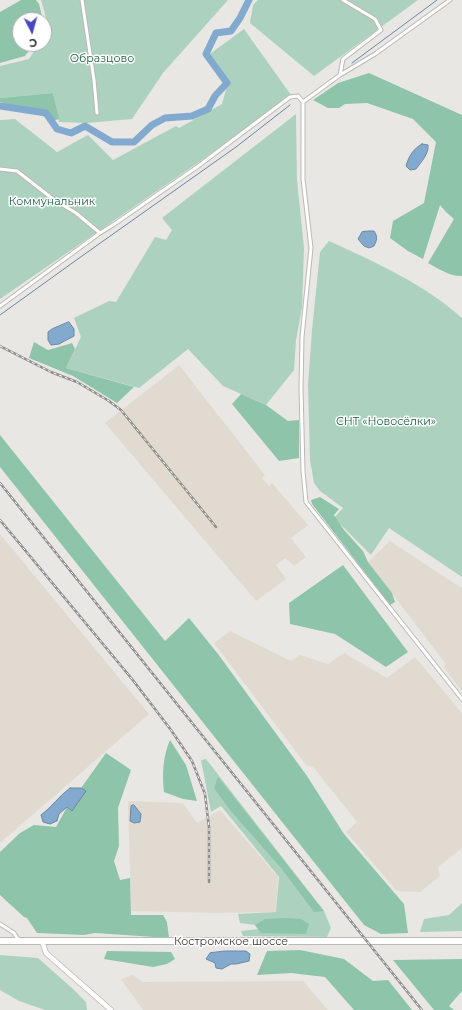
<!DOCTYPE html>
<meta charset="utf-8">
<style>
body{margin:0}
#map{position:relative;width:462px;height:1010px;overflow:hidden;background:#e9e7e4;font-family:Montserrat,sans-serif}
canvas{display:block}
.north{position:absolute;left:12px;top:12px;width:40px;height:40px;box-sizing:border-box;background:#fff;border:1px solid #afafae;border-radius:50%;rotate:174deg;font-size:11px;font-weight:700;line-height:16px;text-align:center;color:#373634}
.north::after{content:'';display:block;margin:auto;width:14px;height:18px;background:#4a48be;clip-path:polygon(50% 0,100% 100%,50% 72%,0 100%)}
</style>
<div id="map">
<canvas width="462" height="1010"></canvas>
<div class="north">С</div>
</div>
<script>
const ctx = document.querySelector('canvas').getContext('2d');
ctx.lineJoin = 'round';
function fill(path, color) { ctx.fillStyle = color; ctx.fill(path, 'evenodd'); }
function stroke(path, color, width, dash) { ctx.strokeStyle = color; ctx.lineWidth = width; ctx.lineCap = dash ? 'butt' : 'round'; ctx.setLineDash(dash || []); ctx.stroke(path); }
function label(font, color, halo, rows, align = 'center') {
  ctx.font = font + ' Montserrat,sans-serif'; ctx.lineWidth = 3; ctx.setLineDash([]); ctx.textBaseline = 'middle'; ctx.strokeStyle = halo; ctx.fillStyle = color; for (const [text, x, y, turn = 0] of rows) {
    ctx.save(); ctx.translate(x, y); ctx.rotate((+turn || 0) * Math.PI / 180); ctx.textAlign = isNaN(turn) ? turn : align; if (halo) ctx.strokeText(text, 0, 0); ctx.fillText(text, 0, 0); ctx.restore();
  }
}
fill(new Path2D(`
 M 179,365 L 265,475 L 262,478 L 269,486 L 272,483 L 308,525 L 291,538 L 306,557 L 294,566 L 285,558 L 276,565 L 286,579 L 256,601 L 105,423 Z
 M 0,534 L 149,714 L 0,843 Z
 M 390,541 L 460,587 L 462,587 L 462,691 L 444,668 L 445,663 L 368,562 Z
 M 230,631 L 291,661 L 300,655 L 328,664 L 344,653 L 387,678 L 415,657 L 462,713 L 462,848 L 438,867 L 440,876 L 420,892 L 397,891 L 346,832 L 357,822 L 313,767 L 306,765 L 214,643 Z
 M 128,801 L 183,803 L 197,823 L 220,810 L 278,877 L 276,912 L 213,913 L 131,911 Z
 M 133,975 L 143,982 L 303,981 L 328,1010 L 143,1010 L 121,979 Z`), '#e1dad0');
fill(new Path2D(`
 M 41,0 L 228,0 L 163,73 L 132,119 L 87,123 L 59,122 L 53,93 L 0,98 L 0,66 L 29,59 L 39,44 L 44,44 L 44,38 L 48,33 L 45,14 Z
 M 258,0 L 418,0 L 314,76 L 250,23 L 253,5 Z
 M 244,29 L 291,95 L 199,162 L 0,299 L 0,120 L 15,119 L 57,152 L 88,135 L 113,160 L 176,126 L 179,128 L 222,104 L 227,86 L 207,56 Z
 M 296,114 L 297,180 L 304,248 L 302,308 L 296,340 L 294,370 L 266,405 L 223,386 L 188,349 L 139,388 L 66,368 L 81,337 L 74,318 L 109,301 L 116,302 L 155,237 L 166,240 L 172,230 L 162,218 Z
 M 329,241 C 375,262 424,284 462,318 L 462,577 L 389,528 L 371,555 L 334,518 L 343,508 L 320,491 L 314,483 L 310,460 L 308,384 L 312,330 L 320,252 Z
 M 206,759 L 324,911 L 331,928 L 327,937 L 243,936 L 241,931 L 258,929 L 255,925 L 240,923 L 238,914 L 276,912 L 279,877 L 221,806 L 211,812 L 201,760 Z
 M 462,903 L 462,931 L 420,932 L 424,919 L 449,915 Z
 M 0,955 L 38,958 L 73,989 L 86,1002 L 87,1010 L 45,1010 L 19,1001 L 0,990 Z`), '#acd2bf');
fill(new Path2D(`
 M 21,0 L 36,0 L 39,4 L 43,20 L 20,20 L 20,44 L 34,44 L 25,56 L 0,63 L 0,12 Z
 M 369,73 L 462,115 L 462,276 C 451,277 437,268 428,263 L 454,219 L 446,212 L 440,205 L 423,259 L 408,251 L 390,238 L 393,221 L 424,203 L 436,142 L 413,119 L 367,103 L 345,104 L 339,108 L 328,108 L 313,100 L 338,83 Z
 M 53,93 L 59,119 L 52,121 L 41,115 L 0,102 L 0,98 Z
 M 34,342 L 48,350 L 72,343 L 75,349 L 66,368 L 134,387 L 117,403 L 73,376 L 29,358 Z
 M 241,394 L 266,405 L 288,421 L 299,420 L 299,458 L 279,461 L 232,404 Z
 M 0,435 L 165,641 L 189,618 L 218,654 L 307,776 L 344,834 L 404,904 L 408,933 L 381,934 L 364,925 L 0,467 Z
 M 320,497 L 339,509 L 334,515 L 344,530 L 363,551 L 368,562 L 392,593 L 395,602 L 390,605 L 312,504 L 311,500 Z
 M 343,565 L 408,652 L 386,667 L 335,634 L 290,624 L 289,603 Z
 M 170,740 L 186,765 L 197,801 L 183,799 L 164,792 C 162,774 163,756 170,740 Z
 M 106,753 L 131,770 L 118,808 L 119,846 L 114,861 L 120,880 L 130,878 L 131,915 L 163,915 L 167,922 L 169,938 L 95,933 L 84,935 L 37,933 L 27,918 L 24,917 L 0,895 L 0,852 L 20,833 L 34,825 L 56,827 L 67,807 L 72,811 L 85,791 L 81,788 Z
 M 218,777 L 312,896 L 324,911 L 314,912 L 281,868 L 230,810 L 214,788 Z
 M 284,918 L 301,919 L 309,924 L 306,934 L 261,933 L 255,925 L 265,919 Z
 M 300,950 L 344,959 L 373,981 L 388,980 L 412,1010 L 354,1010 L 325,977 L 291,973 L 257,975 L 267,951 Z
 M 107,951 L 171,952 L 175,959 L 167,964 L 153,967 L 104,959 Z
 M 462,959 L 462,991 L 449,1006 L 454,1010 L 434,1010 L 393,960 Z`), '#8ec4aa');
const water = new Path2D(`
 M 422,144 L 428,145 C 429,154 421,162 416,169 L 410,170 L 406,166 C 409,156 413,149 422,144 Z
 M 368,231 L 374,231 C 378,237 377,240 374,246 L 369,248 L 364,246 L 358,239 L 362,232 Z
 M 69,322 L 74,329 L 74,336 L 59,344 L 51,345 L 48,340 L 48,332 L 52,329 Z
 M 70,788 L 81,788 L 86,791 L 72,811 L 67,807 L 59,814 L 57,821 L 50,824 L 43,822 L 41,815 C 52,807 59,796 70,788 Z
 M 134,805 L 141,814 L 140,822 L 134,823 L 130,821 L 131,806 Z
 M 225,951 L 246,951 L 250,954 L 249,961 L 236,964 L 231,964 L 222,969 L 216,968 L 215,963 L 206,959 L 210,953 Z`);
fill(water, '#82aace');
stroke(water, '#6c87a0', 1);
stroke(new Path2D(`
 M 352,63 L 437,0
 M 0,315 L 82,256 L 236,147 L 290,105`), '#6c87a0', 1);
stroke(new Path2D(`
 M 0,106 L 46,113 L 57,129 L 71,133 L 85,126 L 112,142 L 134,142 L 152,125 L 165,118 L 192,116 L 208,109 L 215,96 L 227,83 L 206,54 L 216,33 L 231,31 L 240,18 L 249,0`), '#82aace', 7);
const street = new Path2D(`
 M 82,0 L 94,80 L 97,113
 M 340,75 L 343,59 L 381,30 L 375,19 L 343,0
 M 303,102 L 340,75 L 375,54 L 450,0
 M 0,169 L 17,171 L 53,199 L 76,213 L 100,233
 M 0,306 L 100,233 L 113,225 L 197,167 L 290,97 L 298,96 L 303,102 L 303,179 L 311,248 L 302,337 L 301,388 L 303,471 L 306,502 L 462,699
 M 0,924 L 14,933 L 19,941`);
const secondary = new Path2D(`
 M 42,941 L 46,953 L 111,1010`);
const highway = new Path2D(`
 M 0,941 L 462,941`);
stroke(street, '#bbb9b6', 5);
stroke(secondary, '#bbb9b6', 6);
stroke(highway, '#bbb9b6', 8);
stroke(street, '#fff', 3);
stroke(secondary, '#fff', 4.5);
stroke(highway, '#fff', 6);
const rail = new Path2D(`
 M 0,346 L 51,372 L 77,382 L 109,401 L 121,410 L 216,527
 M 0,483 L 422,1010
 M 0,520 L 132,679 L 171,730 L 192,761 L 205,794 L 207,811 L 209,827 L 209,882`);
stroke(rail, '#908e8c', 2.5);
stroke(rail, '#fff', 1, [3]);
label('11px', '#175a40', '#fff', [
 ["Образцово",102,59],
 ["Коммунальник",52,202],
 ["СНТ «Новосёлки»",386,422]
]);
label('11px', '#373634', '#fff', [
 ["Костромское шоссе",231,942]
]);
</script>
